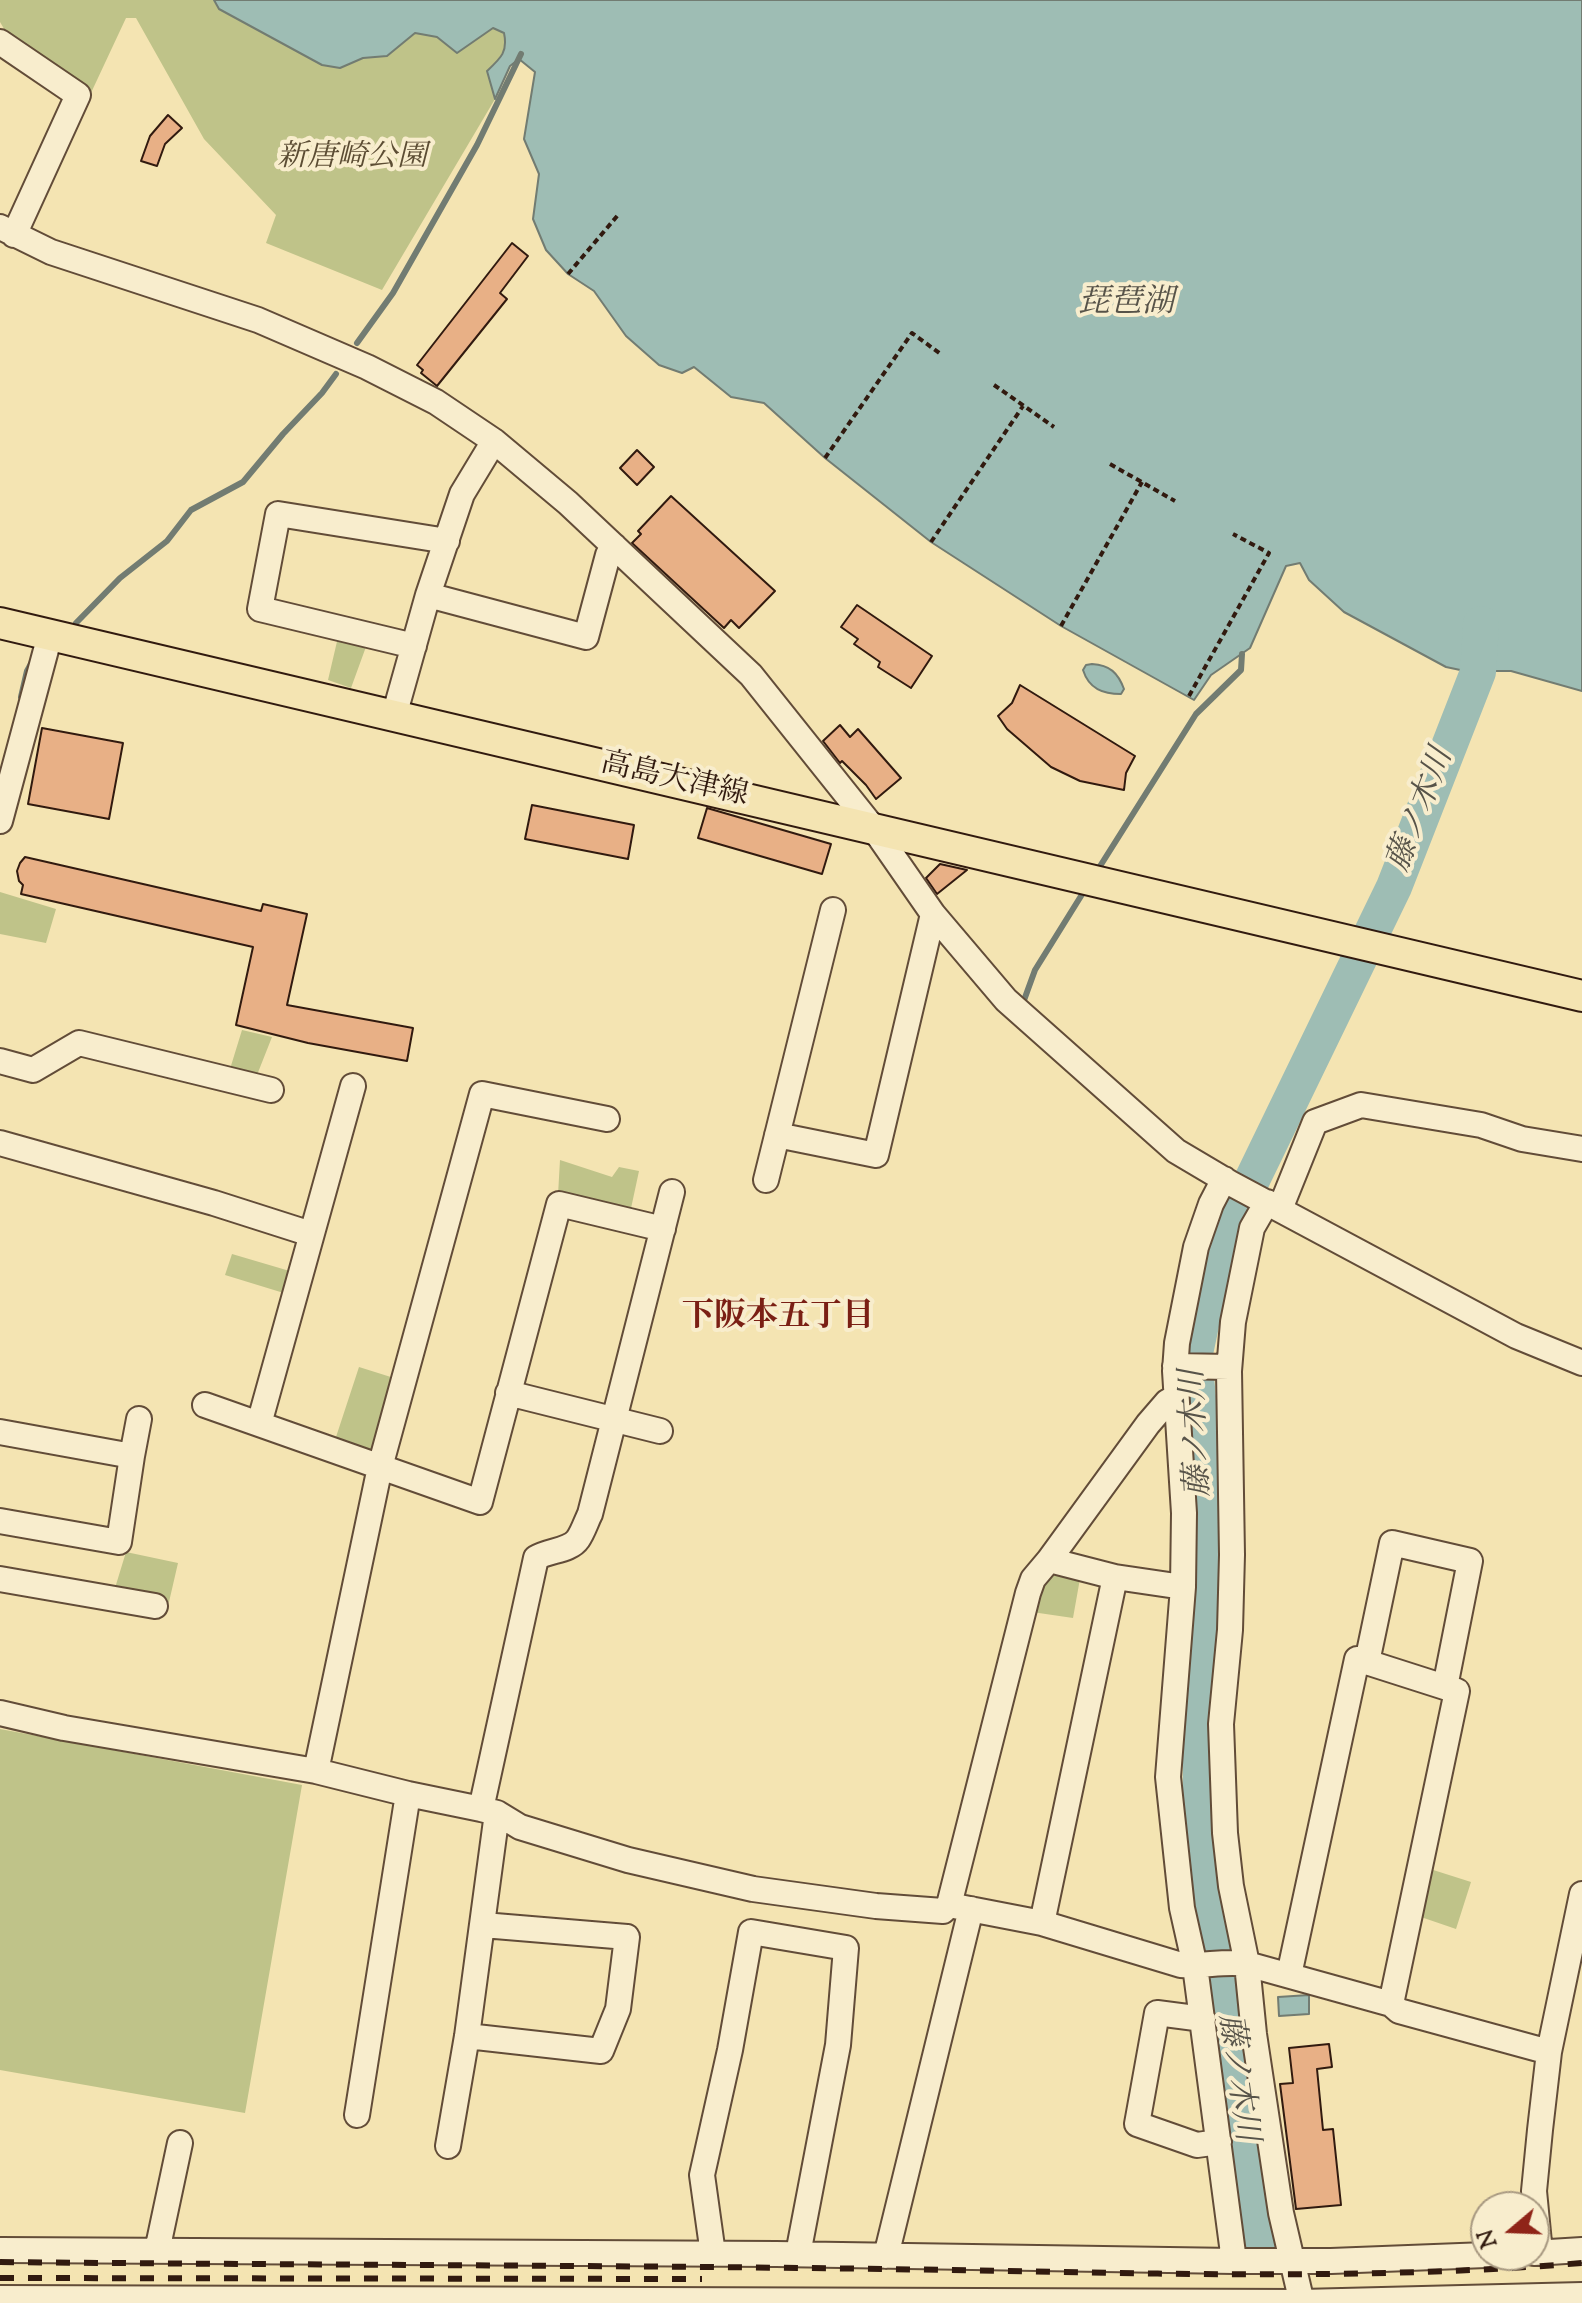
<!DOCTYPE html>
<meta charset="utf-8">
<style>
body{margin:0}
#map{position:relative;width:1582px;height:2303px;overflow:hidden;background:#f4e4b2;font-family:"Sorts Mill Goudy",serif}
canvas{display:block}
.north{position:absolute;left:1470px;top:2191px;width:80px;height:80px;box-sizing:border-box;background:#f8edcd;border:2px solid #a89981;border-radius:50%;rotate:251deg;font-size:22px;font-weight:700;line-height:32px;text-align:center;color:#311a0f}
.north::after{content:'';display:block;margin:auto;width:28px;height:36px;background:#8f2418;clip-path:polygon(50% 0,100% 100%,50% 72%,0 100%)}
</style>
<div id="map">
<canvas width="1582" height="2303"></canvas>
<div class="north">N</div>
</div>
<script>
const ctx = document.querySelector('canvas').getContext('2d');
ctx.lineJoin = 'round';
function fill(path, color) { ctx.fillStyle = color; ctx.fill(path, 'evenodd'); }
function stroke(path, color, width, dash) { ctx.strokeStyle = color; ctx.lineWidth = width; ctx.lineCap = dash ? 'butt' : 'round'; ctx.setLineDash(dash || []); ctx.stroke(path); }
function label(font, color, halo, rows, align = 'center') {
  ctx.font = font + ' "Sorts Mill Goudy","Noto Serif JP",serif'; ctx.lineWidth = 8; ctx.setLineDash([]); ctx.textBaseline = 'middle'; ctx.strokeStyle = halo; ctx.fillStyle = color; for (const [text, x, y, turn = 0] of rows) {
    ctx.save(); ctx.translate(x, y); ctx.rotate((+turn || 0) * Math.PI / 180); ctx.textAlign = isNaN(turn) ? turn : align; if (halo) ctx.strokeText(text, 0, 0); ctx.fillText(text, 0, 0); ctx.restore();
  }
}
fill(new Path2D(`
 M 0,0 L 214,0 L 219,9 L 322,65 L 340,68 L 363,58 L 387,56 L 415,33 L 437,37 L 457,53 L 493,28 L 505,33 C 508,54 502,57 487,71 L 495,99 L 382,290 L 266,243 L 276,215 L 204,139 L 136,18 L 126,18 L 90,95 L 13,44 L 0,22 Z
 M 339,633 L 367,644 L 351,688 L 328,680 Z
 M 0,892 L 56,909 L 46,943 L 0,934 Z
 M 242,1030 L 272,1037 L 257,1075 L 230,1069 Z
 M 560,1160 L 612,1177 L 619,1167 L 639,1171 L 630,1213 L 558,1195 Z
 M 232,1254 L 293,1272 L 287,1294 L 225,1275 Z
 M 359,1367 L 394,1378 L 375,1455 L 336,1437 Z
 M 126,1552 L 178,1563 L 169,1602 L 115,1588 Z
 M 1051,1565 L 1081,1573 L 1073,1618 L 1032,1612 Z
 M 0,1729 L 302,1785 L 245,2113 L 0,2070 Z
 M 1427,1868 L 1471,1882 L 1456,1929 L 1418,1916 Z`), '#bfc389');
const water = new Path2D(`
 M 214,0 L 1582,0 L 1582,691 L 1511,671 L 1465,671 L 1446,667 L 1344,612 L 1309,580 L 1300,563 L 1286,566 L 1250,648 L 1211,675 L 1194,700 L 1061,626 L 931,542 L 825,458 L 764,403 L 731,397 L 694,367 L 682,373 L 659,365 L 626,336 L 594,291 L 568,274 L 546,250 L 533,219 L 539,174 L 524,139 L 535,72 L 519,59 L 510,66 L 495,99 L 487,71 C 501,58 508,52 504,33 L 493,28 L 457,53 L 437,37 L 415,33 L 387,56 L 363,58 L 340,68 L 322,65 L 219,9 Z
 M 1092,664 C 1110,665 1118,673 1124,689 L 1121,694 C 1103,694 1089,689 1083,670 L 1086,665 Z
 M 1309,1995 L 1309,2014 L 1279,2016 L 1278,1997 Z`);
fill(water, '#9ebdb4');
stroke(water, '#727c72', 2);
stroke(new Path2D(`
 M 357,343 L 393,293 L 477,145 L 521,54
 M 76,623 L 120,578 L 167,541 L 191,510 L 243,482 L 283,434 L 322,393 L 336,374
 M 21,697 L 27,671 L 32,662
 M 1097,871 L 1196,714 L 1241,670 L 1242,654
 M 1023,1003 L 1035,970 L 1086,888`), '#727c72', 6);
stroke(new Path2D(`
 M 1261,2250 L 1200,1841 L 1204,1456 L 1194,1358 L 1220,1235 L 1251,1182 L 1394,887 L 1478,672 L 1481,624`), '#9ebdb4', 36);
const building = new Path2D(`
 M 168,115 L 182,128 L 165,144 L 157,166 L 141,161 L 150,136 Z
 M 512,243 L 528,256 L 500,293 L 507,299 L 437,386 L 421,373 L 423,370 L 417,365 Z
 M 637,450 L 654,467 L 637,485 L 620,468 Z
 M 671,496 L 775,591 L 739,628 L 731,620 L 724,628 L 632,543 L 641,534 L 638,531 Z
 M 857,605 L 932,656 L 911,688 L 878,667 L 880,662 L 854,644 L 858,639 L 841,627 Z
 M 1020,685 L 1135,756 L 1126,773 L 1124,790 L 1080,781 L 1051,767 L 1007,729 L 998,716 L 1012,703 Z
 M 840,725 L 850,737 L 858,729 L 901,778 L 876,799 L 866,785 L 842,761 L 840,763 L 823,741 Z
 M 42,728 L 123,743 L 109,819 L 28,804 Z
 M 532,805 L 634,825 L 628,859 L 525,839 Z
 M 707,808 L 831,844 L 822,874 L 698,838 Z
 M 25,857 L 261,911 L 263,904 L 307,914 L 287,1005 L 413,1028 L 407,1061 L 308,1043 L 236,1025 L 253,947 L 21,894 L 23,885 L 19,881 L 17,871 L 20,863 Z
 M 940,864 L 967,870 L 937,894 L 926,878 Z
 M 1329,2044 L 1332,2067 L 1317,2069 L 1323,2130 L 1333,2129 L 1341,2205 L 1296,2209 L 1280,2084 L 1293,2083 L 1289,2048 Z`);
fill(building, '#e8b086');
stroke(building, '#311a0f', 2);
const minor = new Path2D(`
 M 0,42 L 78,95 L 14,235
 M 0,227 L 51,252 L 258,320 L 367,367 L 436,402 L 494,441 L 568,503 L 751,675 L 874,829 L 933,914 L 1006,1000 L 1176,1151 L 1230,1183 L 1516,1336 L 1582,1363
 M 428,595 L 586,637 L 608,555 L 614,546
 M 414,646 L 260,609 L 278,514 L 447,541
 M 394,716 L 428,595 L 462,494 L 494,441
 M 0,821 L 50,635
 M 0,1061 L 33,1070 L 79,1043 L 271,1090
 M 777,1135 L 876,1155 L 933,914
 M 0,1143 L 214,1203 L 311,1234
 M 1224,1179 L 1211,1204 L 1196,1247 L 1177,1343 L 1175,1371 L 1184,1513 L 1183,1587 L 1168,1777 L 1182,1908 L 1195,1966 L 1234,2261
 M 766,1180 L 833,910
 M 1267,1202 L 1252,1228 L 1233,1322 L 1229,1371 L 1232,1555 L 1230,1630 L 1221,1724 L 1225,1833 L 1231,1886 L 1247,1964 L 1254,2034 L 1281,2213 L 1302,2303
 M 1280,1209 L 1315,1122 L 1361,1105 L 1481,1125 L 1522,1139 L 1582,1149
 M 1175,1366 L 1229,1367
 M 508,1393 L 660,1431
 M 205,1405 L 480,1502 L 559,1204 L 663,1229
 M 259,1424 L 353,1086
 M 0,1432 L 132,1456 L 139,1419
 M 0,1521 L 119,1542 L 132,1456
 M 1115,1577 L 1049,1560 L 1148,1424 L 1167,1402 L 1176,1397
 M 0,1579 L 155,1606
 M 1367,1662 L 1392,1543 L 1470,1561 L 1445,1687
 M 0,1713 L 64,1728 L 316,1771 L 408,1794 L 481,1809 L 497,1813 L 520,1827 L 628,1860 L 753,1889 L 876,1906 L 943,1911 L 949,1905 L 1028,1593 L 1033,1579 L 1049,1560
 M 316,1771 L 380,1467 L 482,1094 L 607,1119
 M 481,1809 L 536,1558 C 549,1550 570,1551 578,1539 C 583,1532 586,1522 590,1514 L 672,1192
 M 949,1905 L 1042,1923 L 1181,1965 C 1203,1967 1226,1960 1247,1964 L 1391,2004 L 1399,2011 L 1549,2052
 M 1042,1923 L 1115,1577 L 1183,1587
 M 1289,1975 L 1357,1659 L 1457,1691 L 1391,2004
 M 1203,2019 L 1157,2013 L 1137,2124 L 1197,2145 L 1219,2142
 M 467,2036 L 601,2051 L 618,2009 L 627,1937 L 483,1925
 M 357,2115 L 408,1794
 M 448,2146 L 467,2036 L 497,1813
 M 0,2250 L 776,2254 L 1234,2261 L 1331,2261 L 1486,2255
 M 157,2251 L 180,2143
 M 1534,2253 L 1582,2250
 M 1540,2253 L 1534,2191 L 1540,2130 L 1549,2052 L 1582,1894
 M 713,2254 L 702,2175 L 730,2050 L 751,1932 L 846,1948 L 838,2045 L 798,2254
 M 886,2256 L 971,1909
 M 0,2298 L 1302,2302 L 1582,2295`);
const major = new Path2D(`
 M 0,623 L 1582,996`);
stroke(minor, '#624c38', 28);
stroke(major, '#311a0f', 34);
stroke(new Path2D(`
 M 568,274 L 618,215
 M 994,385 L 1054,427
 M 825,458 L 912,333 L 942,355
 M 1110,464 L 1175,501
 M 931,542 L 1023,406
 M 1061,626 L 1142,482
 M 1189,696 L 1269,553 L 1233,534`), '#311a0f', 4, [6, 4]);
stroke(minor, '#f8edcd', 24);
stroke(major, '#f4e4b2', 30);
stroke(new Path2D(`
 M 0,2262 C 294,2265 588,2265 883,2269 C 1116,2272 1349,2282 1582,2263
 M 0,2278 L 702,2279`), '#311a0f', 6, [14, 14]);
label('italic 30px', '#5c4d34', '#f8edcd', [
 ["新唐崎公園",352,160]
]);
label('30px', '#311a0f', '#f8edcd', [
 ["高島大津線",674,782,13]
]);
label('italic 32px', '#575349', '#f8edcd', [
 ["琵琶湖",1126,306],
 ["藤ノ木川",1423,811,-69],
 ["藤ノ木川",1199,1433,-93],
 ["藤ノ木川",1235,2078,82]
]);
label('bold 32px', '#7a1f14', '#f8edcd', [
 ["下阪本五丁目",778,1320]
]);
</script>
